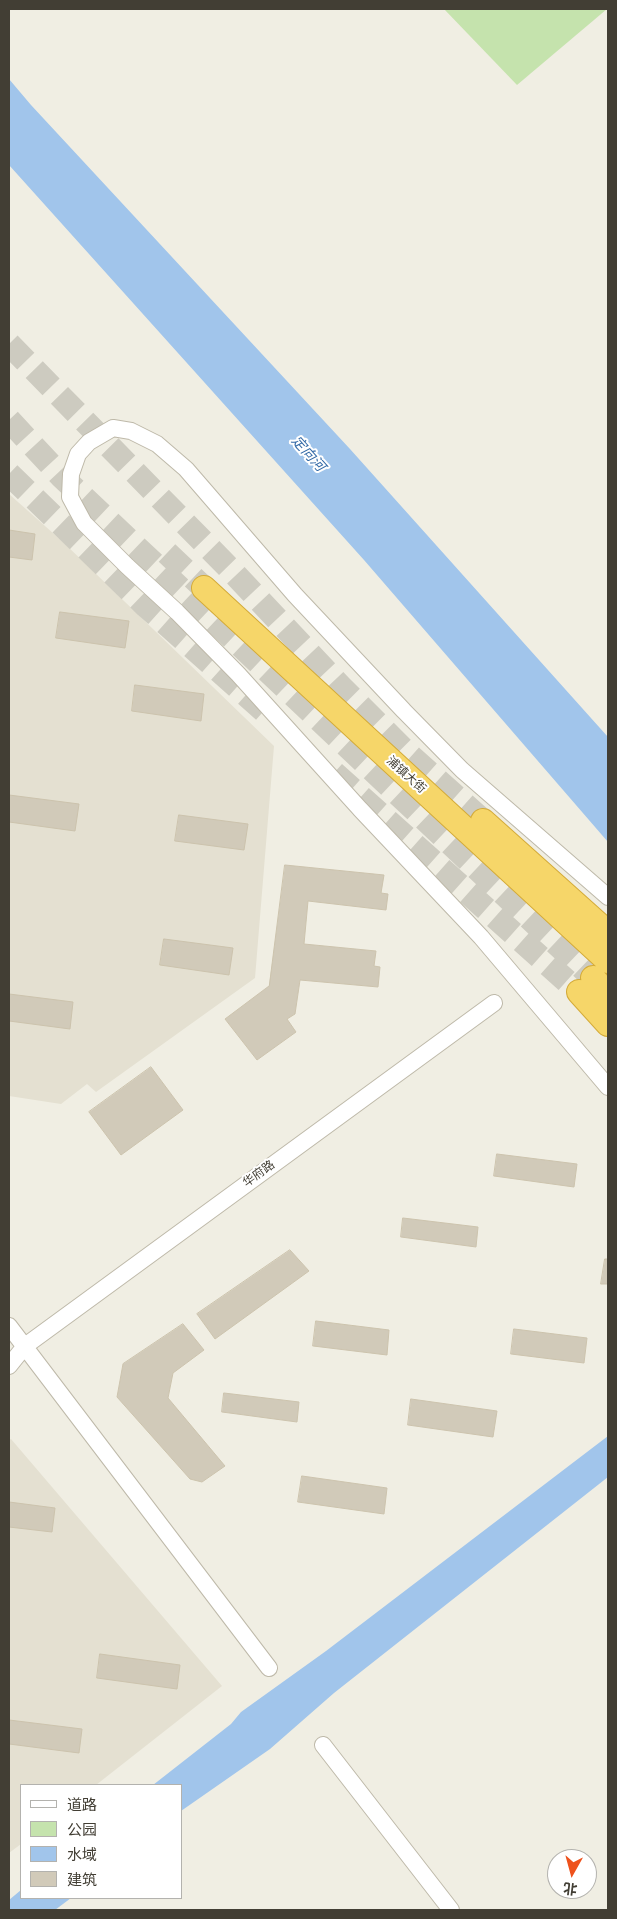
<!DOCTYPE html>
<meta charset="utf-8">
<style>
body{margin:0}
#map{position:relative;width:617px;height:1919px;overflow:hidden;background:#f0eee3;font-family:"Fira Sans Condensed","Noto Sans SC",sans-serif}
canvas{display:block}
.frame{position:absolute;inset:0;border:10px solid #423e34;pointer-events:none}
.legend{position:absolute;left:20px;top:1784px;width:162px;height:115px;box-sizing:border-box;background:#fff;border:1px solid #b3b2ae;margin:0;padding:6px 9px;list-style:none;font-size:15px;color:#423e34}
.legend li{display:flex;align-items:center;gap:10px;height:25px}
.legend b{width:25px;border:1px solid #b3b2ae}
.north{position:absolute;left:547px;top:1849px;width:50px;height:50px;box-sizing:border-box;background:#fff;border:1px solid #b3b2ae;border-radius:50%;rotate:187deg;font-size:14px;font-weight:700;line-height:20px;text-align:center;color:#423e34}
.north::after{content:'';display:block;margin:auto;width:18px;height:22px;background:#ee521c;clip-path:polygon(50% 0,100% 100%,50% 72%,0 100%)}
</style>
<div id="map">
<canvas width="617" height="1919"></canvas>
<div class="frame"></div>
<ul class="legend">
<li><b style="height:6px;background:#fff"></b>道路</li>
<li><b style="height:14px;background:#c5e3ad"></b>公园</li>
<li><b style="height:14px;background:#a1c5eb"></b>水域</li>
<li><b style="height:14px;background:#d1cab9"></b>建筑</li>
</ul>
<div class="north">北</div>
</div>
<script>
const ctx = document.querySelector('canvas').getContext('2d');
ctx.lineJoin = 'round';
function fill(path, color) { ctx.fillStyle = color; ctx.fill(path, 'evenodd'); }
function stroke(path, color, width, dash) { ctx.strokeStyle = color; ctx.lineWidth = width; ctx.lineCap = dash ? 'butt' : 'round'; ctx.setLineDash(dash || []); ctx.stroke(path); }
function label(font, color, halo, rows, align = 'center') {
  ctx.font = font + ' "Fira Sans Condensed","Noto Sans SC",sans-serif'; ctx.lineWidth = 4; ctx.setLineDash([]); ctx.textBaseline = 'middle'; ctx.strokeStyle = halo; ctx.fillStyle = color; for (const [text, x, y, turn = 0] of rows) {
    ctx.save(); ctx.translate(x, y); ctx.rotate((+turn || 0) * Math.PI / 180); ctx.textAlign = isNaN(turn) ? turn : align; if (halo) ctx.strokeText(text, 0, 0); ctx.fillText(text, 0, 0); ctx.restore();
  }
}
fill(new Path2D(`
 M 9,494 L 63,542 L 274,746 L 255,978 L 96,1092 L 87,1084 L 61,1104 L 9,1096 Z
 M 11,1439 L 222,1686 L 96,1785 L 21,1785 L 21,1844 L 9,1853 L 9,1440 Z`), '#e4e0d1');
fill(new Path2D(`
 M 444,9 L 607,9 L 517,85 Z`), '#c5e3ad');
fill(new Path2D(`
 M 9,79 L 31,105 L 350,449 L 608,737 L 608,842 L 364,560 L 9,165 Z
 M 608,1436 L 608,1477 L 334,1693 L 270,1749 L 181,1811 L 181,1785 L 153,1785 L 231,1724 L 241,1712 L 326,1651 Z
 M 21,1890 L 21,1898 L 71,1898 L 55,1910 L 9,1910 L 9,1900 Z`), '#a1c5eb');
const building = new Path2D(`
 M 9,530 L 35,534 L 32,560 L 9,557 Z
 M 60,612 L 129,621 L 125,648 L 56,638 Z
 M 135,685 L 204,694 L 201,721 L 132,711 Z
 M 9,795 L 79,804 L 75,831 L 9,822 Z
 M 179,815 L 248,824 L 244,850 L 175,841 Z
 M 285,865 L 384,875 L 381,893 L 388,894 L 386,910 L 308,901 L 304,944 L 376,951 L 374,966 L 380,967 L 378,987 L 300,980 L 295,1014 L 287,1019 L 296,1032 L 257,1060 L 225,1019 L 269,986 Z
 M 164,939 L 233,948 L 229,975 L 160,965 Z
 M 9,994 L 73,1002 L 70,1029 L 9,1021 Z
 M 151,1067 L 183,1110 L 121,1155 L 89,1112 Z
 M 497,1154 L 577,1164 L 574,1187 L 494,1176 Z
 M 403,1218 L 478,1227 L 476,1247 L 401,1237 Z
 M 290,1250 L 309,1271 L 215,1339 L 197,1314 Z
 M 605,1259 L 608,1259 L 608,1284 L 601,1284 Z
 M 316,1321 L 389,1330 L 387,1355 L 313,1346 Z
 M 183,1324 L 204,1350 L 173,1373 L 168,1398 L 225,1466 L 202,1482 L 190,1479 L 117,1397 L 123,1364 Z
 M 514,1329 L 587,1338 L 584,1363 L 511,1354 Z
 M 224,1393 L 299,1402 L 297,1422 L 222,1412 Z
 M 411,1399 L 497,1411 L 493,1437 L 408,1425 Z
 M 302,1476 L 387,1488 L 384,1514 L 298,1502 Z
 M 9,1502 L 55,1508 L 52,1532 L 9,1527 Z
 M 100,1654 L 180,1665 L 177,1689 L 97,1678 Z
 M 9,1720 L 82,1729 L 79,1753 L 9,1744 Z`);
fill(building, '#d1cab9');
stroke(building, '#ccc3ad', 1);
stroke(new Path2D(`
 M 9,344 L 228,567 L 341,687 L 407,753 L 483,821
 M 9,420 L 62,477 L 593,978
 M 9,474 L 146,606 L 270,716
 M 167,553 L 204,588
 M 334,773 L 579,992`), '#cdcbc0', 24, [24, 12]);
const minor = new Path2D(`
 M 608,897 L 462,770 L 404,711 L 295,595 L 186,469 L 157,444 L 131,431 L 113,428 L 89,442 L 78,454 L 71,474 L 70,497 L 84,523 L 127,566 L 177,612 L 238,674 L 360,809 L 481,937 L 608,1087
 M 9,1326 L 269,1668
 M 9,1366 L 25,1346 L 494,1003
 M 323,1745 L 451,1910`);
const highway = new Path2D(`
 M 204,588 L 608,961
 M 483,821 L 608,933
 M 593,978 L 608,995
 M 579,992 L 608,1024`);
stroke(minor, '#beb9a9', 18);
stroke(highway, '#d4ab39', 26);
stroke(minor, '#fff', 16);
stroke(highway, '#f6d669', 24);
label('12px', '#423e34', '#fff', [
 ["浦镇大街",406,775,42],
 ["华府路",259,1174,-36]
]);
label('italic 14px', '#336aa7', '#fff', [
 ["定向河",308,454,48]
]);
</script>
